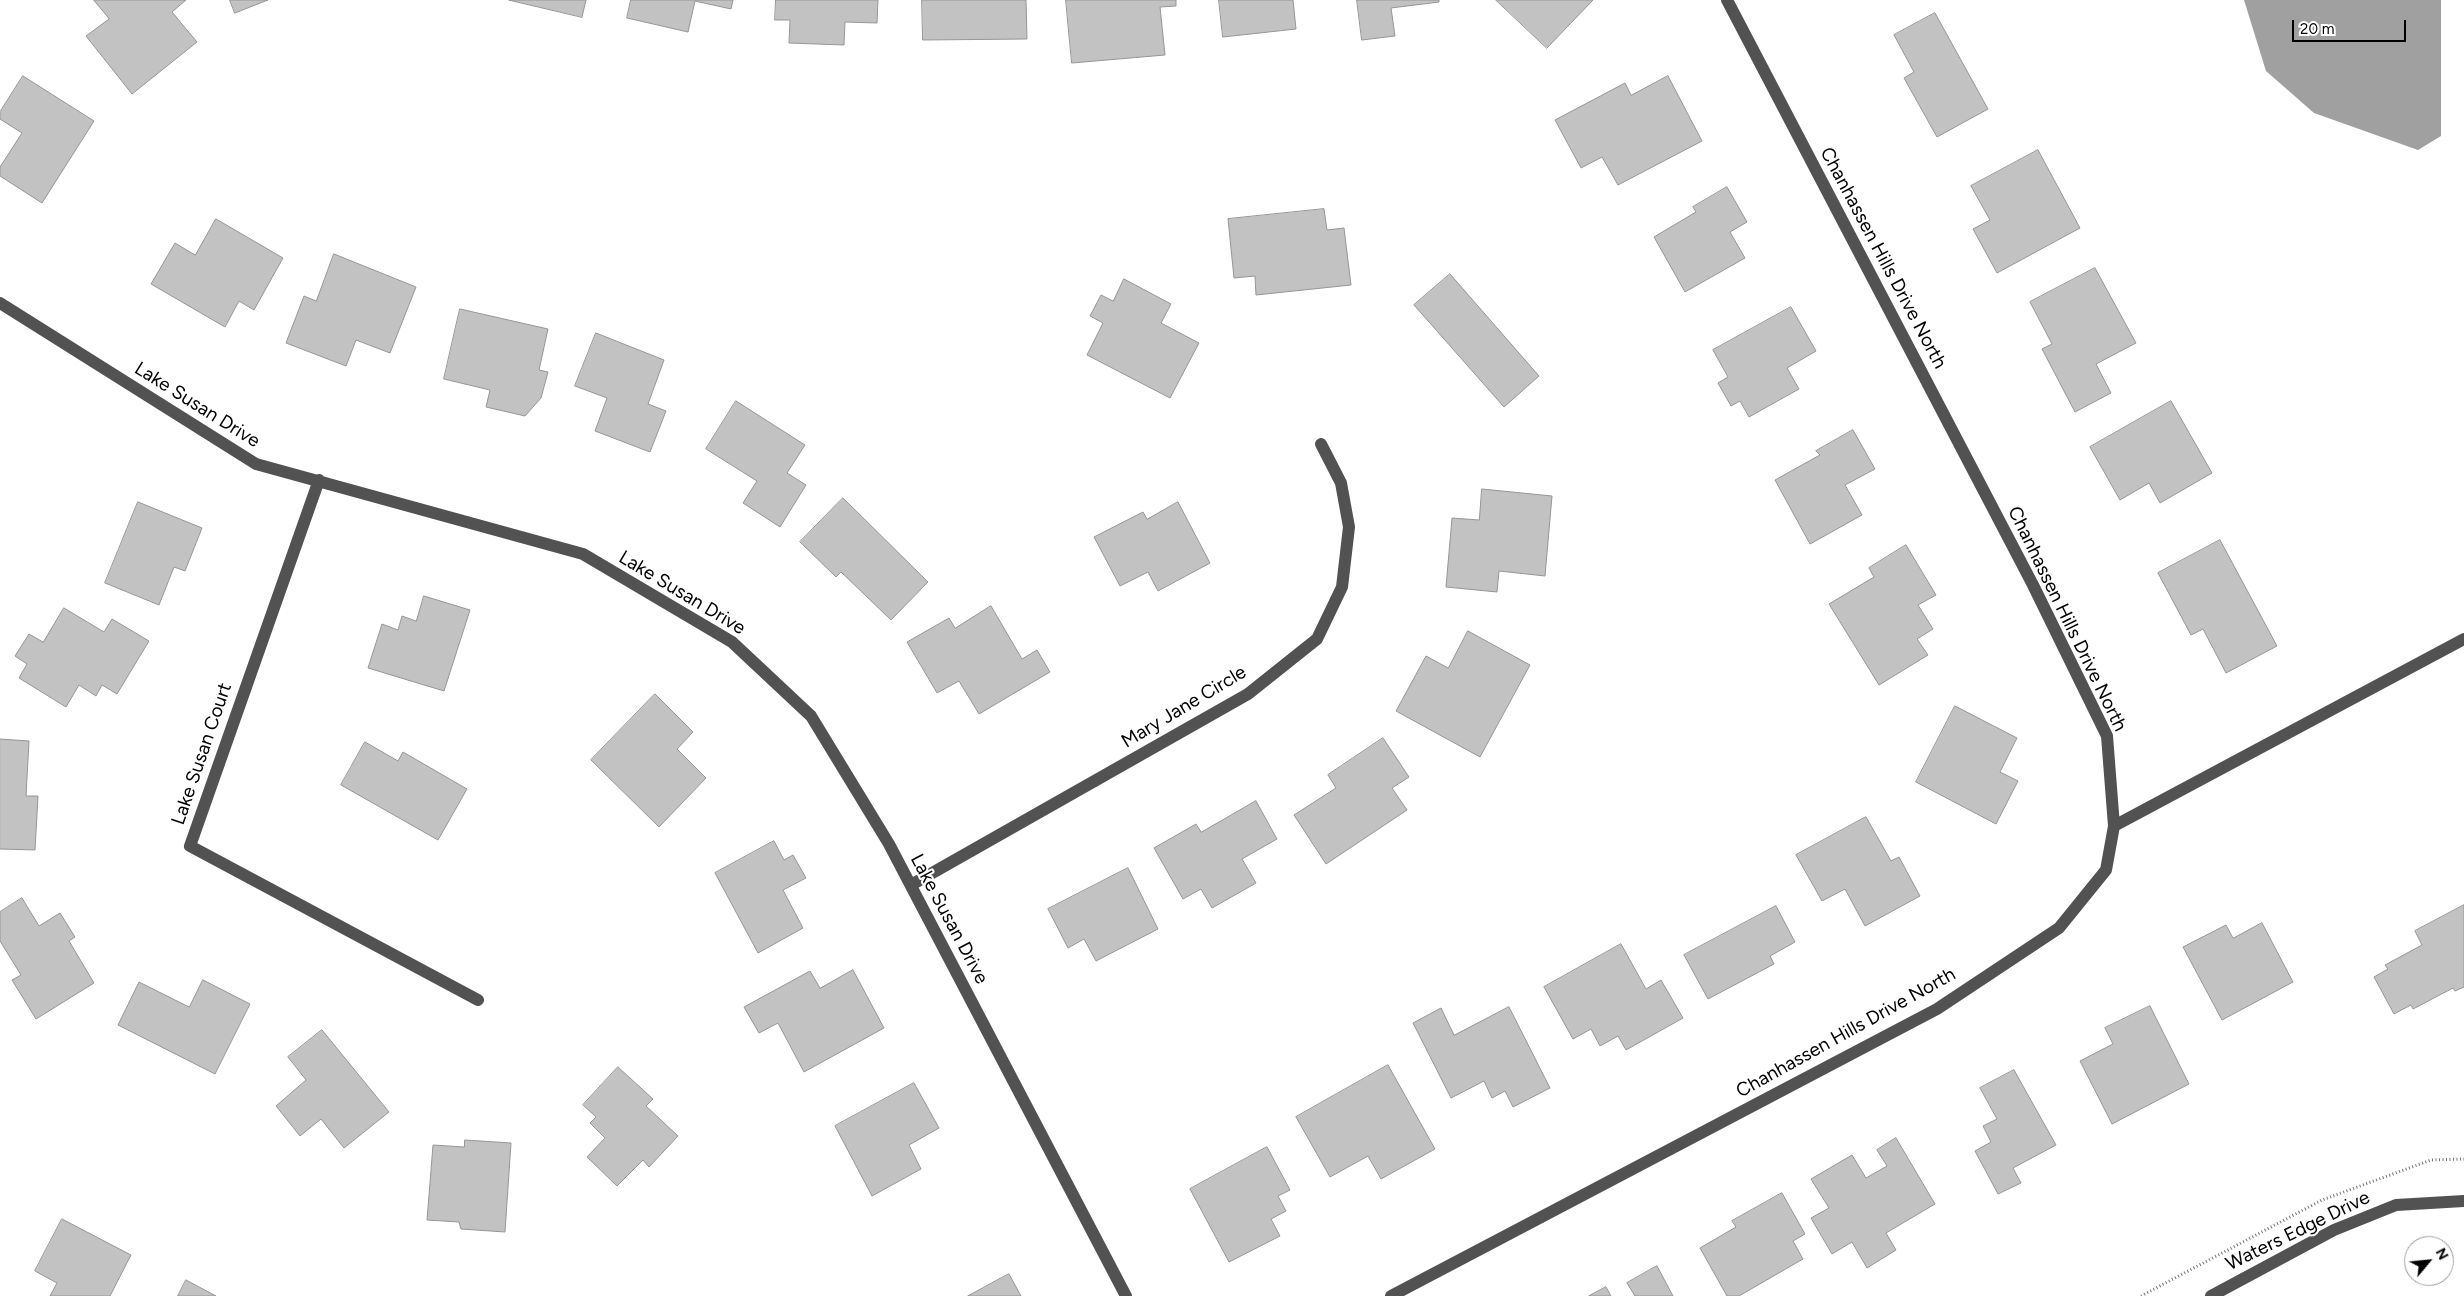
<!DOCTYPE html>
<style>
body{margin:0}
#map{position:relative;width:2464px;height:1296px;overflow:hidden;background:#fff;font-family:Figtree,sans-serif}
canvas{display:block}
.north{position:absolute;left:2404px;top:1236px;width:50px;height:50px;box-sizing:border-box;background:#fff;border:1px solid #999;border-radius:50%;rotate:62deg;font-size:14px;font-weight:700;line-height:20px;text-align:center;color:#000}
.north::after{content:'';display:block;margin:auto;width:18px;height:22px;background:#000;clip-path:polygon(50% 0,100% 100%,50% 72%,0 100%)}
.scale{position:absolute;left:2292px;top:20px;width:114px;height:22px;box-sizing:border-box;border:2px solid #000;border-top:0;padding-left:6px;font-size:15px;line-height:18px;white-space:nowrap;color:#000;-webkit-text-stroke:4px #fff;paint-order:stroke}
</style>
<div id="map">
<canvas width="2464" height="1296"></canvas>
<div class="north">N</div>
<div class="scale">20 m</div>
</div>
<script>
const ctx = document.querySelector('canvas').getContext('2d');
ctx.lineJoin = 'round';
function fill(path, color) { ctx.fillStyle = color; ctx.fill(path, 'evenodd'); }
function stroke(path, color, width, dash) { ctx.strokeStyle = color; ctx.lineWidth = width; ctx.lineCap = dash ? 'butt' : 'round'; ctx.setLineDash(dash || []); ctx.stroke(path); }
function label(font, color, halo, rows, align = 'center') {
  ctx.font = font + ' Figtree,sans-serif'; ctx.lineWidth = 4; ctx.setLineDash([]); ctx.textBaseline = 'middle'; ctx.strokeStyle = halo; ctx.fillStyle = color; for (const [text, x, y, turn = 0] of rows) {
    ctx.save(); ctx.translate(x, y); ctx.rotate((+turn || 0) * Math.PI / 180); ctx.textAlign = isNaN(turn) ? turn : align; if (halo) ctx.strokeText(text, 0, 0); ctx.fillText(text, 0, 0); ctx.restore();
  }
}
fill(new Path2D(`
 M 2244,0 L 2441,0 L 2441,136 L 2418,150 L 2314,113 L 2266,71 Z`), '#a0a0a0');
const building = new Path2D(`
 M 94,0 L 186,0 L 172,12 L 197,42 L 132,94 L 86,36 L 109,19 Z
 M 230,0 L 268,0 L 235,13 Z
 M 509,0 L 586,0 L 582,17 Z
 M 631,0 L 733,0 L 731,9 L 695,1 L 688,32 L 627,18 Z
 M 776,0 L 878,0 L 877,23 L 845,22 L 844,45 L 789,43 L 790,20 L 775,20 Z
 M 922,0 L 1026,0 L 1027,39 L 923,40 Z
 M 1066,0 L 1176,0 L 1176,6 L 1160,7 L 1165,55 L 1072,63 Z
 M 1219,0 L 1293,0 L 1296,29 L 1223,37 Z
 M 1357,0 L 1439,0 L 1439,2 L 1391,8 L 1395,36 L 1362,40 Z
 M 1496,0 L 1593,0 L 1547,48 Z
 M 1935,13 L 1988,109 L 1937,137 L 1904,78 L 1914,72 L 1894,35 Z
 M 23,76 L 94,121 L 42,203 L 0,176 L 0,167 L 22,133 L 0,119 L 0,112 Z
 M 1668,76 L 1702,141 L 1618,185 L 1602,157 L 1581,168 L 1555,120 L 1625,83 L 1631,95 Z
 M 2038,150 L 2080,228 L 1997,273 L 1973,229 L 1990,220 L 1971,186 Z
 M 1727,187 L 1747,222 L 1730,232 L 1745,258 L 1685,292 L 1654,237 L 1696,212 L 1693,207 Z
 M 1324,209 L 1327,230 L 1344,228 L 1351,285 L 1256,295 L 1255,276 L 1234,278 L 1228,219 Z
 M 216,219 L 283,258 L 254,310 L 239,301 L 225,327 L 151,284 L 175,243 L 195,255 Z
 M 334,254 L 416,287 L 390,353 L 356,340 L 346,366 L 286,343 L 304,296 L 316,301 Z
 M 2095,268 L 2136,343 L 2096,364 L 2111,393 L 2075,412 L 2042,349 L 2052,344 L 2030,302 Z
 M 1450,274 L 1539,376 L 1504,407 L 1414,305 Z
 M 1124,279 L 1171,304 L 1161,323 L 1199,343 L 1170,398 L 1087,355 L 1103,323 L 1090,316 L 1101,295 L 1113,301 Z
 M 1791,307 L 1816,351 L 1787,368 L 1799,389 L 1749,417 L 1740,401 L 1731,406 L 1718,383 L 1728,377 L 1713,350 Z
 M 460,309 L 548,329 L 539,370 L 548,372 L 541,398 L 525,416 L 486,407 L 490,390 L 444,379 Z
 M 596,333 L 664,360 L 648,404 L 666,411 L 650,452 L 595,431 L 607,398 L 575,386 Z
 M 736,401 L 805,445 L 787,473 L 806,485 L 780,527 L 743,503 L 757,481 L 706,449 Z
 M 2171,401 L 2212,473 L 2160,503 L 2149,483 L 2120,500 L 2090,447 Z
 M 1853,430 L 1875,469 L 1845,485 L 1862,515 L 1810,544 L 1775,480 L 1820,455 L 1816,451 Z
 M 1482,489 L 1552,496 L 1545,576 L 1499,571 L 1497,592 L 1446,587 L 1452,518 L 1479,520 Z
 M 843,498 L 928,582 L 891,620 L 841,572 L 836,577 L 800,542 Z
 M 138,502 L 202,528 L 185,571 L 174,567 L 159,605 L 105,583 Z
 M 1178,502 L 1210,563 L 1158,591 L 1148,572 L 1120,586 L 1094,537 L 1143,512 L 1147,519 Z
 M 2220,540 L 2277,646 L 2226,673 L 2203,629 L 2191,635 L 2158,573 Z
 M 1906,545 L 1936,595 L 1918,605 L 1933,629 L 1917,639 L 1928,655 L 1879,685 L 1829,604 L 1874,577 L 1869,568 Z
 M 424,596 L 470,610 L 444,691 L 368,668 L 382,624 L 398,630 L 402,616 L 416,621 Z
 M 991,606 L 1022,659 L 1037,650 L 1050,672 L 979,714 L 959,681 L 937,693 L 907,642 L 949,618 L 955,628 Z
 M 64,608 L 104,632 L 112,619 L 149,641 L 117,694 L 102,685 L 96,696 L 79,685 L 66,707 L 19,678 L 27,664 L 15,656 L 29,634 L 43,642 Z
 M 1468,631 L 1530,665 L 1480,757 L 1396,711 L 1426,656 L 1448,668 Z
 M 655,694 L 693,732 L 677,749 L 706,778 L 659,827 L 591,760 Z
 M 1955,706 L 2017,738 L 2000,772 L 2018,781 L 1996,824 L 1916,782 Z
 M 1383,738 L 1409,777 L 1392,788 L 1407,810 L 1326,864 L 1294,815 L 1336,788 L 1328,775 Z
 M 0,739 L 29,741 L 26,796 L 38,796 L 35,850 L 0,849 Z
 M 365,742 L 398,761 L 403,752 L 467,789 L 438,840 L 341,785 Z
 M 1256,801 L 1277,839 L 1242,859 L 1256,883 L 1212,908 L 1201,889 L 1183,899 L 1154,848 L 1196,824 L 1201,832 Z
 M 1866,817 L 1891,861 L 1899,857 L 1920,896 L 1865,926 L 1845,889 L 1822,901 L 1796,855 Z
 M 774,841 L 784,860 L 793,855 L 806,878 L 783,890 L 803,928 L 758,953 L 715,873 Z
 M 1128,868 L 1158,929 L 1096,961 L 1084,939 L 1068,948 L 1048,909 Z
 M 22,898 L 39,926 L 60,913 L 75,937 L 69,941 L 94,983 L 36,1019 L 12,980 L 21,975 L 0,941 L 0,912 Z
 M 2464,905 L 2464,987 L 2455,991 L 2453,988 L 2413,1009 L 2411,1005 L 2394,1014 L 2374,977 L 2388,969 L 2385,965 L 2422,945 L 2415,931 Z
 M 1776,906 L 1795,942 L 1770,956 L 1774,964 L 1708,999 L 1684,955 Z
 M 2262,923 L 2293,982 L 2222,1020 L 2183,947 L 2226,925 L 2233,938 Z
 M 1621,944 L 1646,989 L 1661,980 L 1683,1018 L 1626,1050 L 1618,1036 L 1600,1046 L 1591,1029 L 1573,1039 L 1544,987 Z
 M 853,970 L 884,1028 L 804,1072 L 778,1023 L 759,1033 L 744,1007 L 810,971 L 820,988 Z
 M 203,980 L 250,1004 L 215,1074 L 118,1025 L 139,982 L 189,1007 Z
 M 2150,1006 L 2189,1084 L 2112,1124 L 2080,1061 L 2113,1044 L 2105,1028 Z
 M 1509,1007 L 1550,1088 L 1513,1107 L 1505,1091 L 1492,1098 L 1484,1081 L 1451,1098 L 1413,1023 L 1441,1008 L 1454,1035 Z
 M 322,1030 L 389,1112 L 344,1148 L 321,1119 L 300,1136 L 276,1106 L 306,1080 L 288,1057 Z
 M 1388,1065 L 1435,1149 L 1381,1179 L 1368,1156 L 1330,1177 L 1296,1117 Z
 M 618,1067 L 653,1099 L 646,1106 L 678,1136 L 649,1167 L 643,1160 L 617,1186 L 587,1157 L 605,1138 L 590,1123 L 596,1117 L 583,1105 Z
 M 2014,1070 L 2056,1145 L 2013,1168 L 2021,1183 L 1998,1194 L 1975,1151 L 1991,1142 L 1983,1126 L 1997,1119 L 1980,1088 Z
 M 914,1083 L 939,1128 L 909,1145 L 921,1169 L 872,1196 L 835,1126 Z
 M 1896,1138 L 1935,1204 L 1886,1233 L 1896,1250 L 1867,1268 L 1852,1242 L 1832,1254 L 1811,1218 L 1829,1208 L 1811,1179 L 1852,1155 L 1866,1178 L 1887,1166 L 1877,1150 Z
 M 465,1140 L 511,1143 L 505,1232 L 461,1229 L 459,1222 L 427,1220 L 433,1145 L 464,1147 Z
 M 1267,1147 L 1290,1190 L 1278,1196 L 1286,1211 L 1271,1219 L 1280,1236 L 1229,1262 L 1190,1189 Z
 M 1782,1193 L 1805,1234 L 1793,1241 L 1803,1259 L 1739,1296 L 1727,1296 L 1700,1248 L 1736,1227 L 1732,1221 Z
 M 62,1219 L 131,1255 L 110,1296 L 50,1296 L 57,1283 L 35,1271 Z
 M 1657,1266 L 1673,1296 L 1635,1296 L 1627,1283 Z
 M 1009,1274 L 1021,1296 L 968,1296 Z
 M 186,1280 L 216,1296 L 178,1296 Z
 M 1606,1287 L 1611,1296 L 1589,1296 Z`);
fill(building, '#c2c2c2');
stroke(building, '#969696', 1);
stroke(new Path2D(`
 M 2141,1296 L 2322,1200 L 2431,1160 L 2464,1159`), '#747474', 3, [1, 2.5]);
stroke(new Path2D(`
 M 0,303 L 256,464 L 583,554 L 732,642 L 811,716 L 889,844 L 1126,1296
 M 319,480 L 190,846 L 478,1000
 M 2114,826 L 2464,639
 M 911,885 L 1248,694 L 1317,639 L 1342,587 L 1349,527 L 1341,483 L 1321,444
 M 1391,1296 L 1937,1009 L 2059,928 L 2106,870 L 2114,826 L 2107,736 L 2033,585 L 1727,0
 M 2211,1296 L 2334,1230 L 2396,1205 L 2464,1201`), '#525252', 12);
label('19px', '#000', '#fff', [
 ["Chanhassen Hills Drive North",1883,258,62],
 ["Lake Susan Drive",197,405,32],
 ["Lake Susan Drive",682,593,31],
 ["Chanhassen Hills Drive North",2067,619,64],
 ["Mary Jane Circle",1184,707,-31],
 ["Lake Susan Court",202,754,-71],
 ["Lake Susan Drive",949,919,62],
 ["Chanhassen Hills Drive North",1846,1033,-29],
 ["Waters Edge Drive",2298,1231,-26]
]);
</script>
